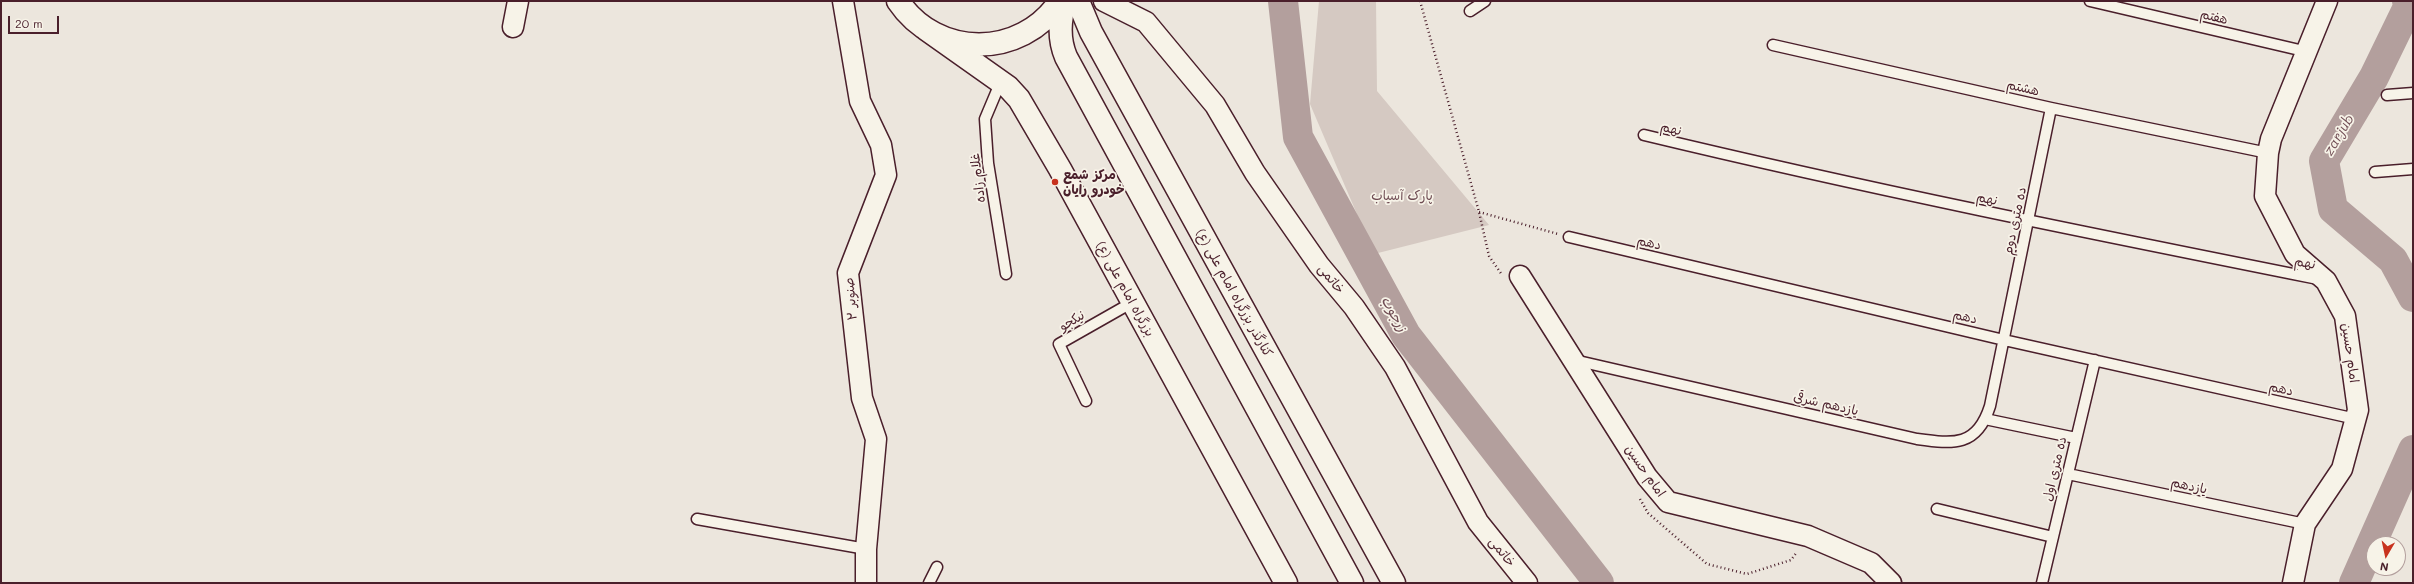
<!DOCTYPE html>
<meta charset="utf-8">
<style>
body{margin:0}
#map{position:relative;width:2414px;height:584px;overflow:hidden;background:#ece6dd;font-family:Mali,sans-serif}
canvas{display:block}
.frame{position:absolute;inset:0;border:2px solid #4a1f2b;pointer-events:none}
.north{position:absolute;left:2366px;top:536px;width:40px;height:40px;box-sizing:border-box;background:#f7f3e8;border:1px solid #b29e9c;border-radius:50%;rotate:189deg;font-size:11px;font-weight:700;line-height:16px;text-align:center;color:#4a1f2b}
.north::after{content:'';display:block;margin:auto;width:14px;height:18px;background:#c8321e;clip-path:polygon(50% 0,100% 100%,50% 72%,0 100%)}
.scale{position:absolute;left:8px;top:16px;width:51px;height:18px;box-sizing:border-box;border:2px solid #4a1f2b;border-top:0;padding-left:5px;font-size:12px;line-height:14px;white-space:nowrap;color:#4a1f2b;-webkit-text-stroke:3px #f7f3e8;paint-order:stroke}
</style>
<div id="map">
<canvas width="2414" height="584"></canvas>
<div class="frame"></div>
<div class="north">N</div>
<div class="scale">20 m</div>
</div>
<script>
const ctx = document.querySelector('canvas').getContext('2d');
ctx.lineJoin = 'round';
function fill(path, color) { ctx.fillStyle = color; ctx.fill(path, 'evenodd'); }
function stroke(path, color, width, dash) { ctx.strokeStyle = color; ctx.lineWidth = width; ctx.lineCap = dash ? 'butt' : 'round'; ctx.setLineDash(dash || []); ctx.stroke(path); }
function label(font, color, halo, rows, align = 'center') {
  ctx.font = font + ' Mali,"Playpen Sans Arabic",sans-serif'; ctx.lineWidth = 3.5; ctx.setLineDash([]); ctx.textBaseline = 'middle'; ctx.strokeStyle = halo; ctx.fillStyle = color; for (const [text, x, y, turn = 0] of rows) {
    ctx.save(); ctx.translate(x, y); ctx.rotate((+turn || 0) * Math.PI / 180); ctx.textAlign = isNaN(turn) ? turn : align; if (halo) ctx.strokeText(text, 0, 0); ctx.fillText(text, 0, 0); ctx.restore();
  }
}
fill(new Path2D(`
 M 1319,1 L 1376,1 L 1377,91 L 1489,225 L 1374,254 L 1310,104 Z`), '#d5c9c2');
stroke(new Path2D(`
 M 1283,1 L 1298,137 L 1406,335 L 1599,583
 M 2407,1 L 2409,5 L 2374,77 L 2324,161 L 2333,209 L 2393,260 L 2413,297
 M 2354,583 L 2413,450`), '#b39f9d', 30);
const lane = new Path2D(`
 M 2090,1 L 2308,52
 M 1470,11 L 1485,1
 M 1773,45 L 2051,108 L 2268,153
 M 1001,81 L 985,119 L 988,163 L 1006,274
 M 2387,95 L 2413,93
 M 1644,135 C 1868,189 2093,234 2318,279
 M 2375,172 L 2413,169
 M 1569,237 L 2004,340 L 2356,419
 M 1574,360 L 1917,439 C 1954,444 1977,447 1990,406 L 2051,108
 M 1086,401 L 1059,344 L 1133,302
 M 1985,419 L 2076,438
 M 2068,474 L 2305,524
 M 1937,509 L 2053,537
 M 697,519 L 866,549
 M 929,583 L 937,567
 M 2042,583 L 2095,360`);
const street = new Path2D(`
 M 843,1 L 860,101 L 881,145 L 886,175 L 848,273 L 862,398 L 876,439 L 866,549 L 866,583
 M 1104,1 L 1146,22 L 1215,105 L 1255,173 L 1319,265 L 1354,307 L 1395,367 L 1478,522 L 1527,583
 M 513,27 L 518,1
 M 1520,276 L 1647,477 L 1668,502 L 1808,536 L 1871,563 L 1891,583
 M 2293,583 L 2305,524 L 2342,469 L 2358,410 L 2345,316 L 2326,281 L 2295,254 L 2265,196 L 2268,153 L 2271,139 L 2327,1`);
const secondary = new Path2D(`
 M 1078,1 L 1091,32 L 1394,583`);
const highway = new Path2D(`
 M 898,1 C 937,59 1021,59 1060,1
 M 1065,1 C 1060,20 1058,38 1066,57 L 1352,583
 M 926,29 L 1008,87 L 1019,99 L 1060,169 L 1286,583`);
stroke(lane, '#4a1f2b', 13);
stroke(street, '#4a1f2b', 23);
stroke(secondary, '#4a1f2b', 25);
stroke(highway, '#4a1f2b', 25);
stroke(new Path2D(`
 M 1420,1 L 1479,212 L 1489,256 L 1502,275
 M 1479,212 L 1558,234
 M 1640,499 L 1648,513 L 1707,564 L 1747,574 L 1791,560 L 1797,552`), '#4a1f2b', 2.5, [1, 3]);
stroke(lane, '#f7f3e8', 10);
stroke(street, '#f7f3e8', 20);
stroke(secondary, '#f7f3e8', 22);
stroke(highway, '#f7f3e8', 22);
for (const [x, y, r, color] of [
 [1055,182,4,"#c8321e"]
]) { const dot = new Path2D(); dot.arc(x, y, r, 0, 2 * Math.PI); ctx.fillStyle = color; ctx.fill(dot); stroke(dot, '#f7f3e8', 1.5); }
label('13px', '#4a1f2b', '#f7f3e8', [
 ["هفتم",2214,17,13],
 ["هشتم",2023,88,13],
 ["نهم",1671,129,14],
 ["غلام زاده",978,178,-97],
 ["نهم",1987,199,12],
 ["ده متری دوم",2015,221,-78],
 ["دهم",1649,243,13],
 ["نهم",2305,263,11],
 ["خاتمی",1331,279,51],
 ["بزرگراه امام علی (ع)",1125,289,61],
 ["کنارگذر بزرگراه امام علی (ع)",1234,293,61],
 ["صنوبر ۲",851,299,-95],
 ["دهم",1965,317,13],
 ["نیکجو",1072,321,-31],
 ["امام حسین",2350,353,82],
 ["دهم",2281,389,13],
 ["یازدهم شرقی",1826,404,13],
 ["ده متری اول",2055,469,-77],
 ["امام حسین",1645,471,55],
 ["یازدهم",2189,486,12],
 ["خاتمی",1502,552,52]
]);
label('bold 13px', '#4a1f2b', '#f7f3e8', [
 ["مرکز شمع",1063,175],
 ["خودرو رایان",1063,190]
], 'left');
label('13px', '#6d4a51', '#f7f3e8', [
 ["پارک آسیاب",1402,196]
]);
label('italic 14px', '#6f4c53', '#f7f3e8', [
 ["zarjub",2339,135,-59],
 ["زرجوب",1394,314,61]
]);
</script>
